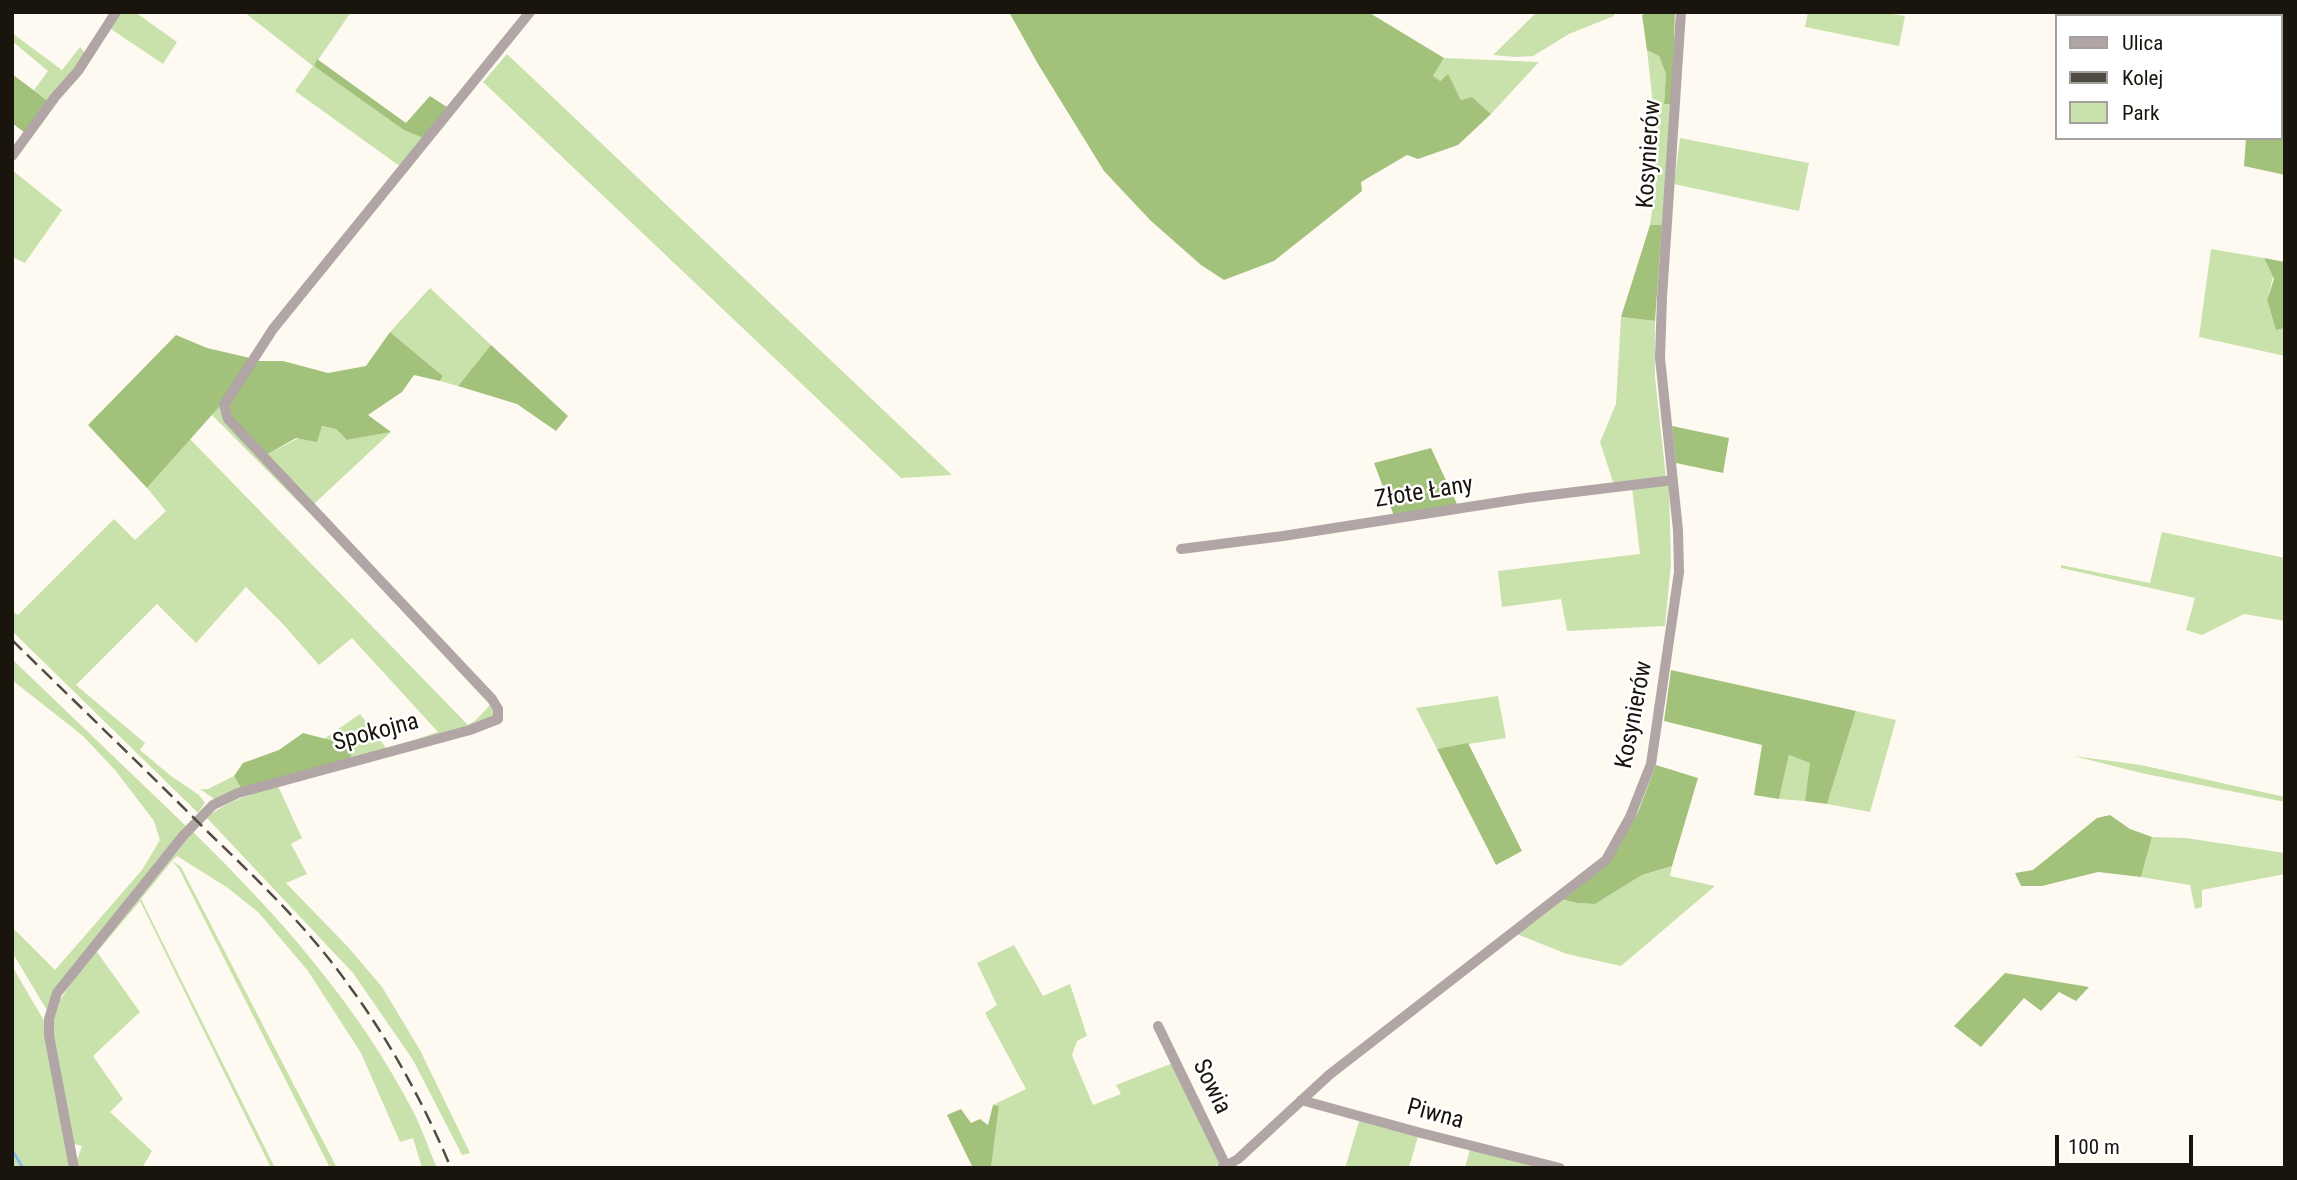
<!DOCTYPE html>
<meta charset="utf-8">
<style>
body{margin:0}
#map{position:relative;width:2297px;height:1180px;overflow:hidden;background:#fffaf1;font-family:"Roboto Condensed",sans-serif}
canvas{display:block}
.frame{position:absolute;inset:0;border:14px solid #19150d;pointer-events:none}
.legend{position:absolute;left:2055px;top:14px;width:228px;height:126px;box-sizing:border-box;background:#fff;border:2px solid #a3a19e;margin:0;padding:9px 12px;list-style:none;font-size:21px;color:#19150d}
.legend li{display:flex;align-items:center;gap:14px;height:35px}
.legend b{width:35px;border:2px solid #a3a19e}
.scale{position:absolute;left:2055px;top:1135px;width:138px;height:32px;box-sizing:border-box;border:4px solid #19150d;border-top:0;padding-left:9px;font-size:21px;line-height:24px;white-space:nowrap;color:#19150d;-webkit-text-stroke:5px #fff;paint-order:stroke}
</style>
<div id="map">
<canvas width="2297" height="1180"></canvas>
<div class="frame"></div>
<ul class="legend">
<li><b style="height:9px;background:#b1a5a6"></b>Ulica</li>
<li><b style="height:9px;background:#504c44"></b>Kolej</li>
<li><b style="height:19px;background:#c9e2ab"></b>Park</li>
</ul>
<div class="scale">100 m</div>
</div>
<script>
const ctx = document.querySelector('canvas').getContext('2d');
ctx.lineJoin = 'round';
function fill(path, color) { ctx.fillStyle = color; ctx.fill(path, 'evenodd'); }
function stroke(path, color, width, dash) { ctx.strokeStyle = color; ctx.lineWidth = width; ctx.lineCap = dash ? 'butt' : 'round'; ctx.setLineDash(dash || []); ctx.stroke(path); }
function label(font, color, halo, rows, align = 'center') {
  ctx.font = font + ' "Roboto Condensed",sans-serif'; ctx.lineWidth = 5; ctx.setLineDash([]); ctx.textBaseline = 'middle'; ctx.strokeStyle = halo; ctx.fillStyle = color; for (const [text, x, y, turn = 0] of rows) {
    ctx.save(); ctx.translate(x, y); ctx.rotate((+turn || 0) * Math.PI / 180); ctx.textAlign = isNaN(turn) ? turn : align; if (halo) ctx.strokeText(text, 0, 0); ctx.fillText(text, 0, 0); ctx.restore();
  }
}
fill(new Path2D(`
 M 121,12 L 135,12 L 177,42 L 163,64 L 111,29 Z
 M 244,12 L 351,12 L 314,66 L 424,138 L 401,167 L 295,91 L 313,66 Z
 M 1537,12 L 1614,12 L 1614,16 L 1569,34 L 1533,56 L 1515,57 L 1493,55 Z
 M 1808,12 L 1880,12 L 1905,16 L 1899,46 L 1805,27 Z
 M 12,33 L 62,70 L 80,47 L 86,54 L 48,101 L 34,90 L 48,71 L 12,41 Z
 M 1647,50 L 1659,56 L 1666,74 L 1664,104 L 1672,104 L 1662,225 L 1650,225 L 1657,175 L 1653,170 L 1652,95 Z
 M 507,54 L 952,475 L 901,478 L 483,82 Z
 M 1444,58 L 1539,62 L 1491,114 L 1472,97 L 1461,100 L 1448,75 L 1439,81 L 1433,76 Z
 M 1680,138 L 1809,163 L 1799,211 L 1674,184 Z
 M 12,170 L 62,210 L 25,263 L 12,257 Z
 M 2211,249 L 2264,258 L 2273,277 L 2267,300 L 2276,330 L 2285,328 L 2285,356 L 2199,337 Z
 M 430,288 L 491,345 L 458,386 L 440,381 L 443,376 L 390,332 Z
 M 1621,317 L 1655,321 L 1655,377 L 1666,478 L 1614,485 L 1600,442 L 1616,404 Z
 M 222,401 L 220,410 L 224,418 L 495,706 L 495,713 L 490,720 L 480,725 L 350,760 L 353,746 L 324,739 L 360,714 L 387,749 L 438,732 L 352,638 L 319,665 L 282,623 L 246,587 L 196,643 L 157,604 L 76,685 L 145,743 L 140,750 L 171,776 L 199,795 L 205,803 L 198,813 L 12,631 L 12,611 L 18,615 L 114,519 L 135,540 L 166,511 L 147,488 L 190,439 L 468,725 L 476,720 L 490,705 L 337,541 L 212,415 Z
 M 322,426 L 336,429 L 347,440 L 391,432 L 314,504 L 266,455 Z
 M 1669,485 L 1671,563 L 1665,626 L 1567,631 L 1561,599 L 1502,607 L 1498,571 L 1640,554 L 1632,488 Z
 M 2162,532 L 2285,558 L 2285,621 L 2244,614 L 2202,635 L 2186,630 L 2195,598 L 2061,568 L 2061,565 L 2150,583 Z
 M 12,659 L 186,826 L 48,1012 L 12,952 L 12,927 L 55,970 L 142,870 L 160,840 L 154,821 L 115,770 L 83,736 L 12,680 Z
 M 1498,696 L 1506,738 L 1437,749 L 1416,708 Z
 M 1856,711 L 1896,720 L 1870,812 L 1827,804 Z
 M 1789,755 L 1811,763 L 1805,801 L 1779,799 Z
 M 2074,756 L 2141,765 L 2285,797 L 2285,802 L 2141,773 Z
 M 234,776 L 242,790 L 216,800 L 200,789 L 208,789 Z
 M 278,786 L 302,838 L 291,844 L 307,874 L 286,883 L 348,947 L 382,987 L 420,1050 L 470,1153 L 462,1155 L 413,1060 L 353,973 L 207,818 C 227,800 253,794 278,786 Z
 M 193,832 C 279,916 359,1006 414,1113 C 423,1131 429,1150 437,1168 L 422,1168 L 413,1138 L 400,1142 L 361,1053 L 308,971 L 259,913 L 228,888 L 177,856 L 172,861 L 181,867 L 337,1168 L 330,1168 L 179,869 L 172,861 L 141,899 L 275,1168 L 271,1168 L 140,901 L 97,952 L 140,1012 L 93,1056 L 123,1099 L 110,1112 L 152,1151 L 142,1168 L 78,1168 L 77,1160 L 82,1146 L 74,1144 L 52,1025 L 60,1000 L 84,963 Z
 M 2152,837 L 2186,838 L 2285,853 L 2285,874 L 2202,890 L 2202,907 L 2195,909 L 2190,885 L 2141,877 Z
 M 1672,866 L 1670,876 L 1715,886 L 1621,966 L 1567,954 L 1514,933 L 1561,899 L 1577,903 L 1595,904 L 1642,875 Z
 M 1014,945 L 1043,996 L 1070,984 L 1087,1036 L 1077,1041 L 1072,1055 L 1093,1105 L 1121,1094 L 1116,1085 L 1173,1063 L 1222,1164 L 1207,1168 L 991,1168 L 999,1106 L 993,1105 L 1026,1089 L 985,1013 L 997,1005 L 977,963 Z
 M 12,966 L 46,1024 L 71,1168 L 12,1168 Z
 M 1360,1118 L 1418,1136 L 1409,1168 L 1345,1168 Z
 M 1470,1149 L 1545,1168 L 1465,1168 Z`), '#c9e2ab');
fill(new Path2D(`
 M 1009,12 L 1368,12 L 1444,58 L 1433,76 L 1440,81 L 1448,74 L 1461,100 L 1472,97 L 1491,114 L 1458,145 L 1418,159 L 1407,155 L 1361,182 L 1362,191 L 1274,261 L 1224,280 L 1201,265 L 1150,220 L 1104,171 L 1038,64 Z
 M 1649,12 L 1675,12 L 1672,104 L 1664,104 L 1666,74 L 1659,56 L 1647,50 L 1642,15 Z
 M 317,59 L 406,123 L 430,96 L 447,107 L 424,138 L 404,130 L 314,66 Z
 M 12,74 L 48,101 L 25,133 L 12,123 Z
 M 2281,125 L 2285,126 L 2285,175 L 2244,166 L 2246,138 L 2281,138 Z
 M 1650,225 L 1662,225 L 1655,321 L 1621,317 Z
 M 2264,258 L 2285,262 L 2285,328 L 2276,330 L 2267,300 L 2274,279 Z
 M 390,332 L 443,376 L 440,381 L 414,375 L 402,392 L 368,415 L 391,432 L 347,440 L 336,429 L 322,426 L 317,442 L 296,438 L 266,455 L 230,416 L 229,402 L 256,361 L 283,361 L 328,373 L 366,366 Z
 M 176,335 L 207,348 L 250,358 L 218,408 L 147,488 L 88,425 Z
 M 491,345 L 568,416 L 556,431 L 517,404 L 458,386 Z
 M 1672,426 L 1729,438 L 1723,473 L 1676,463 Z
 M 1431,448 L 1457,504 L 1394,516 L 1374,463 Z
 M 1671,670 L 1856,711 L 1827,804 L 1805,801 L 1810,763 L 1789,755 L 1779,799 L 1754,795 L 1762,745 L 1664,721 Z
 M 303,733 L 353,746 L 350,760 L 242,790 L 234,776 L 243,763 L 279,750 Z
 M 1468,743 L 1522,851 L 1496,865 L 1437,749 Z
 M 1656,765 L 1698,778 L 1672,866 L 1642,875 L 1595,904 L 1577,903 L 1561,899 L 1623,838 L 1638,812 Z
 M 2110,815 L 2130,829 L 2152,837 L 2141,877 L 2098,872 L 2042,886 L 2021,886 L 2015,873 L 2033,870 L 2097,818 Z
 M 2005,973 L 2089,987 L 2076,1001 L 2059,992 L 2041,1011 L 2024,998 L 1981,1047 L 1954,1026 Z
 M 993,1105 L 999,1106 L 991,1168 L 973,1168 L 947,1115 L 961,1109 L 971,1123 L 980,1119 L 988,1125 Z`), '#a2c17a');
stroke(new Path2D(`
 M 12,1150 L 23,1168`), '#86bbf6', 2.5);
stroke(new Path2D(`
 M 12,156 L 55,97 L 78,71 L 116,12
 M 1181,549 L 1283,536 L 1526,498 L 1673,480
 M 1158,1026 L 1226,1166
 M 1301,1100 L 1421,1133 L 1560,1168
 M 74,1168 L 49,1035 L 49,1019 L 57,993 L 183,836 L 213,805 L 238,793 L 470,730 L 498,719 L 498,709 L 492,699 L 228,419 L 224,405 L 273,329 L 530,12
 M 1222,1168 L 1238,1159 L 1329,1075 L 1606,860 L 1630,817 L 1651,764 L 1679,572 L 1678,530 L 1660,358 L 1662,297 L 1681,12`), '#b1a5a6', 10);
stroke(new Path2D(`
 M 12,640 C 78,705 145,769 210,834 C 260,882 310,930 350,987 C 391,1043 424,1104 451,1168`), '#504c44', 2.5, [14, 7]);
label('24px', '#19150d', '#fff', [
 ["Kosynierów",1650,154,-86],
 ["Złote Łany",1424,493,-9],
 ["Kosynierów",1635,715,-79],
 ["Spokojna",376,733,-15],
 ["Sowia",1211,1087,64],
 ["Piwna",1435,1115,15]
]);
</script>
